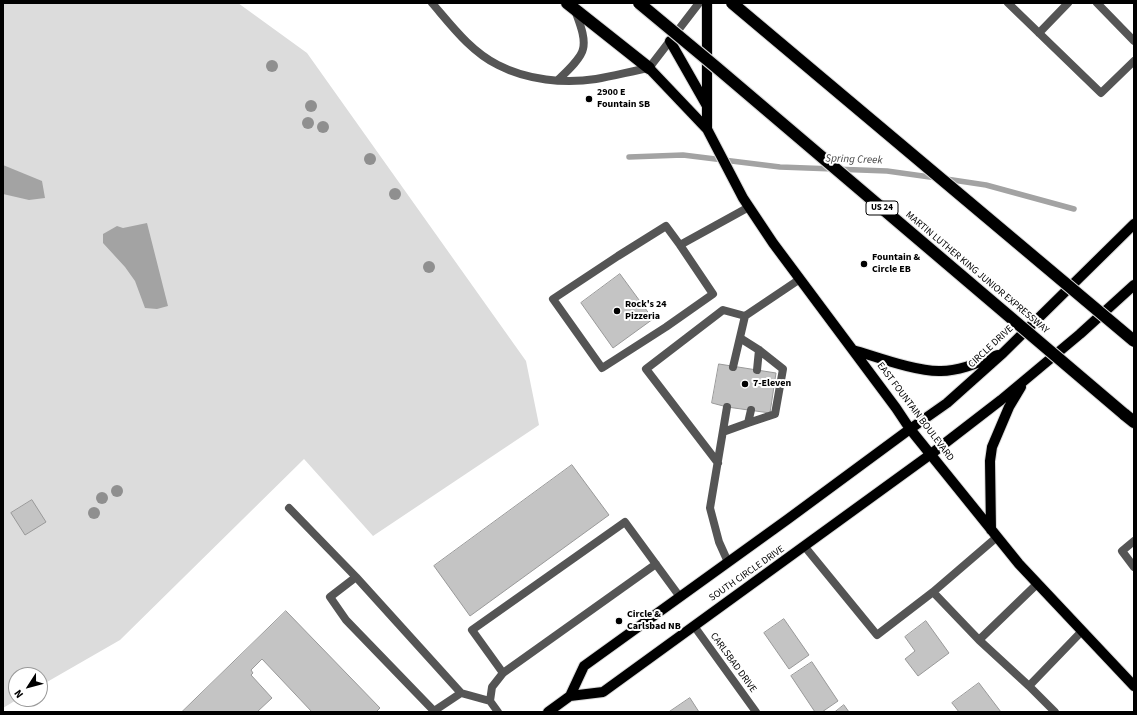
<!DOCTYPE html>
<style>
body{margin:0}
#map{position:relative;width:1137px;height:715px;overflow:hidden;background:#fff;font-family:"Source Sans 3",sans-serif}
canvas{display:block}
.frame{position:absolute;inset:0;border:4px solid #000;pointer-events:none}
.north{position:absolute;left:8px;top:667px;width:40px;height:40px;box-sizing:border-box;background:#fff;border:1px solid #999;border-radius:50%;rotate:234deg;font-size:11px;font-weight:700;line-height:16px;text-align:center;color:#000}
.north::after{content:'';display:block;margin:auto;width:14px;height:18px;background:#000;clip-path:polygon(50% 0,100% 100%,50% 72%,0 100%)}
</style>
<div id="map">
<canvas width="1137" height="715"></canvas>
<div class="frame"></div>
<div class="north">N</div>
</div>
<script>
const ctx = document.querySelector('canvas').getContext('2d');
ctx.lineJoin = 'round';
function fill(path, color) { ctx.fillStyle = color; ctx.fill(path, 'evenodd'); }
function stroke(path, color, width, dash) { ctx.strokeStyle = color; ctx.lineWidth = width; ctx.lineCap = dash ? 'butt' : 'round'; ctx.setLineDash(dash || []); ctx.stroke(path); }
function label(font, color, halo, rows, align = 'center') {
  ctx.font = font + ' "Source Sans 3",sans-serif'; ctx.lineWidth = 4; ctx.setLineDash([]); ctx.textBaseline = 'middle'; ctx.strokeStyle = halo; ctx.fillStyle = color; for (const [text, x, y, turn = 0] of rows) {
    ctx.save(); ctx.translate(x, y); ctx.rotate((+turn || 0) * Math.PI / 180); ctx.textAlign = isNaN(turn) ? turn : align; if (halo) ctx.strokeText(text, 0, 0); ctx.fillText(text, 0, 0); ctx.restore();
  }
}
fill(new Path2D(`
 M 3,3 L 238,3 L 307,53 L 526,361 L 539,425 L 373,536 L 304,459 L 120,640 L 40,686 L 40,675 L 16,675 L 16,699 L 18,699 L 3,708 Z`), '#dcdcdc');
fill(new Path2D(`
 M 3,165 L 42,181 L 45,198 L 29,200 L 3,194 Z
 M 147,223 L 168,306 L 157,309 L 145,308 L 135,281 L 125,267 L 103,243 L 103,234 L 117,226 L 123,228 Z`), '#a3a3a3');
stroke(new Path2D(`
 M 629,157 L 683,155 L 780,167 L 887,171 L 937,178
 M 946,179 L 986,185 L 1074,209`), '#a3a3a3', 5.5);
const building = new Path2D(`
 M 620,274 L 653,319 L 613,348 L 581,303 Z
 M 719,364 L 776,373 L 770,413 L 727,407 L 712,403 Z
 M 572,465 L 609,515 L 470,616 L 434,566 Z
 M 32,500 L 46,522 L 25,535 L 11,513 Z
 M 286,611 L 380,708 L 376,712 L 312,712 L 262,659 L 251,670 L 253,673 L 251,675 L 272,698 L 257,712 L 182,712 Z
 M 784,619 L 809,655 L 789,669 L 764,633 Z
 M 926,621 L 949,653 L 918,676 L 905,659 L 915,651 L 905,637 Z
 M 812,662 L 838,701 L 822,712 L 815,712 L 791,676 Z
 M 979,683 L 1001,712 L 959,712 L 952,703 Z
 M 690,698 L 699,712 L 669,712 Z
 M 844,705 L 849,712 L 835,712 Z`);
fill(building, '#c4c4c4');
stroke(building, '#999', 1);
const primary = new Path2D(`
 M 707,3 L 707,129
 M 670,41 L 707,106
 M 649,68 L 707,129 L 743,198 L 773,243 L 896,408 L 910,429 L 1019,564 L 1134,686
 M 853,350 C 877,357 917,372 941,371 C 960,371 980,362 998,355
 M 991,530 L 990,461 L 992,447 L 1009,407 L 1021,387
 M 570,696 L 603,692 L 931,454 L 1001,400 L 1080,334 L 1134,285
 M 548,712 L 570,696 L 584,666 L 788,519 L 910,429 L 947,403 L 1003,353 L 1134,224`);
const highway = new Path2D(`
 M 567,3 L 649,68
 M 1124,414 L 1134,422`);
stroke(primary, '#dbdbdb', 12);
stroke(highway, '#dbdbdb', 14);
stroke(new Path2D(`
 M 1008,3 L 1101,93 L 1134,61
 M 1097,3 L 1134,41
 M 1039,33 L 1068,3
 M 680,245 L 713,294 L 666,327 L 602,368 L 553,299 L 618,256 L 666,226 L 680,245 L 749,207
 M 740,338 L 759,350 L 783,369 L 775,414 L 748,423 L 751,410
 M 733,367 L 745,316 L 800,279
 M 757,370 L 759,350
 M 727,407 L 710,508 L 719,542 L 728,562
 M 723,432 L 748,423
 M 718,463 L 646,369 L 723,310 L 745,316
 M 289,508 L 356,577 L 461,693
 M 1134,541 L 1122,551 L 1134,567
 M 805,547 L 877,635 L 933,592 L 979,640 L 1029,686
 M 356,577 L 330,597 L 346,620 L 434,711 L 461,693 L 490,701 L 498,712
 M 933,592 L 997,537
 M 979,640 L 1037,584
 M 503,673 L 656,564
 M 490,701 L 492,687 L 503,673 L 472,630 L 625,522 L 680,597
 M 1055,712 L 1029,686 L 1082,631`), '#555', 8);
stroke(new Path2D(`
 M 432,3 C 451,25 471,52 498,65 C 527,80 564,84 596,79 C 614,76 632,71 649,68 L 699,3
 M 558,80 C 565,73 581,59 583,49 C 586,37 579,22 575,10
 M 694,626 L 756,712`), '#555', 8);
stroke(primary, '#000', 10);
stroke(highway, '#000', 12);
const highwayBridge = new Path2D(`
 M 639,3 L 716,67 L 1124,414
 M 732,3 L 1134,341`);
stroke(highwayBridge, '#dbdbdb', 14, []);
stroke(highwayBridge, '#000', 12);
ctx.fillStyle = '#8f8f8f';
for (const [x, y] of [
 [272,66],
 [311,106],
 [308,123],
 [323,127],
 [370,159],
 [395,194],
 [429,267],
 [117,491],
 [102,498],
 [94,513]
]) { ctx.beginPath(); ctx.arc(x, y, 6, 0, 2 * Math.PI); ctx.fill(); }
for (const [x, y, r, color] of [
 [589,99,4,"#000"],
 [864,264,4,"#000"],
 [617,311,4,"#000"],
 [745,384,4,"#000"],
 [619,621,4,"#000"]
]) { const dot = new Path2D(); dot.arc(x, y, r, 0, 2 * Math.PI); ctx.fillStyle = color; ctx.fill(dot); stroke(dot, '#fff', 1.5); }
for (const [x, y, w] of [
 [882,208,32]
]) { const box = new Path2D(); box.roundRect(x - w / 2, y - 7, w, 14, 3); ctx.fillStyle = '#fff'; ctx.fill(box); stroke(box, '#000', 1); }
label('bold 9px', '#000', null, [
 ["US 24",882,208]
]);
label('bold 10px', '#000', '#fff', [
 ["2900 E",597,93],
 ["Fountain SB",597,105],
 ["Fountain &",872,258],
 ["Circle EB",872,270],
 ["Rock's 24",625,305],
 ["Pizzeria",625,317],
 ["7-Eleven",753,384],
 ["Circle &",627,615],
 ["Carlsbad NB",627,627]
], 'left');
label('10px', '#000', '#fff', [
 ["MARTIN LUTHER KING JUNIOR EXPRESSWAY",977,273,40],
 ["CIRCLE DRIVE",991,347,-43],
 ["EAST FOUNTAIN BOULEVARD",915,412,53],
 ["SOUTH CIRCLE DRIVE",747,574,-35],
 ["CARLSBAD DRIVE",733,663,54]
]);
label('italic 11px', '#444', '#fff', [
 ["Spring Creek",854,160,2]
]);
</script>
